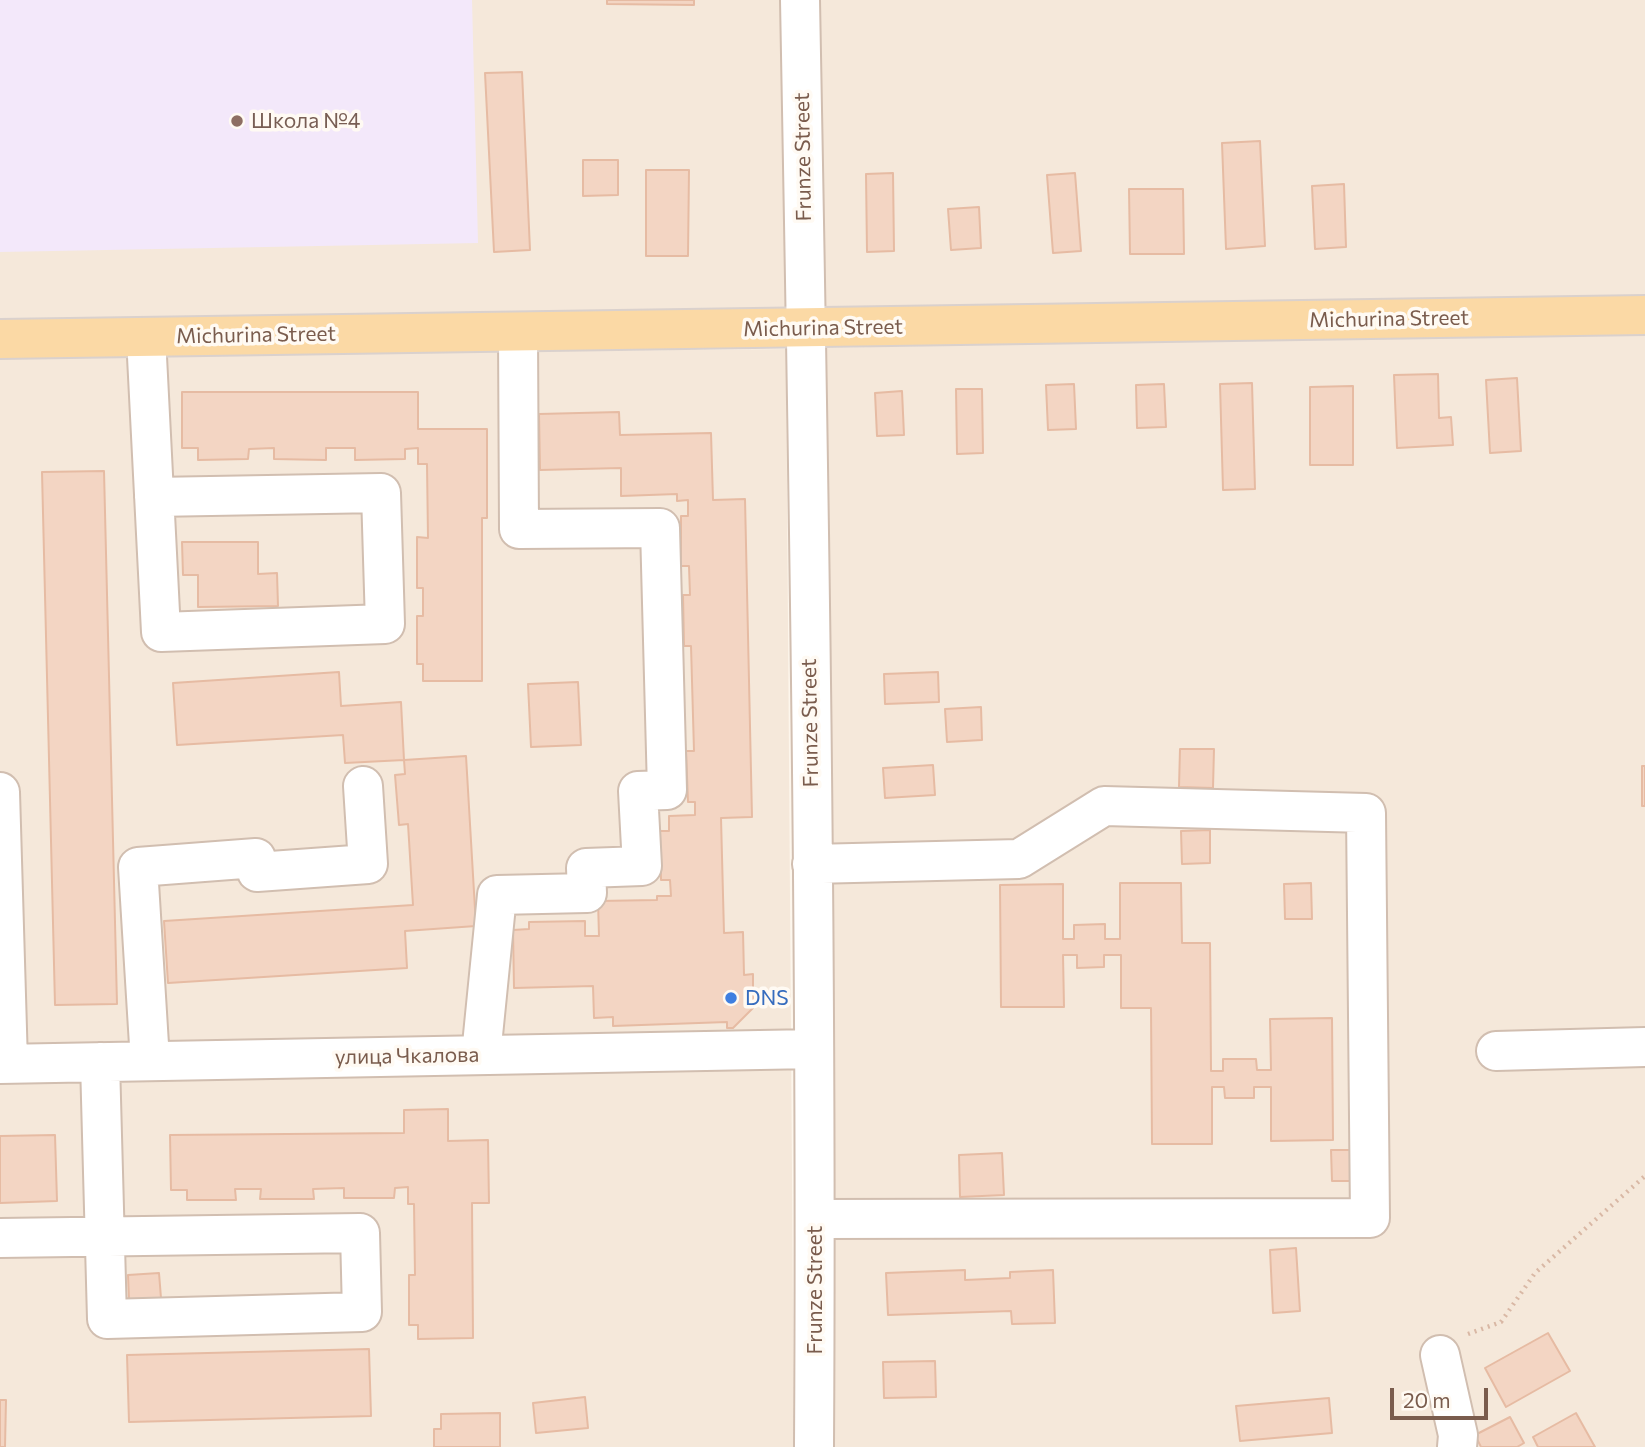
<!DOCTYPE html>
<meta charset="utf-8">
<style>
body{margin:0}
#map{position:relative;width:1645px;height:1447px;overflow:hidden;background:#fdf6ec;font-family:Commissioner,sans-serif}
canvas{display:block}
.scale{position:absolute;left:1390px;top:1388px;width:98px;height:32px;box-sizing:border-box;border:4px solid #7a5c4d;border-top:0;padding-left:9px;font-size:21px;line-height:24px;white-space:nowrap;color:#7a5c4d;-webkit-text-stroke:5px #fffaf3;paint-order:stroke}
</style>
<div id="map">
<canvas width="1645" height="1447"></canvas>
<div class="scale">20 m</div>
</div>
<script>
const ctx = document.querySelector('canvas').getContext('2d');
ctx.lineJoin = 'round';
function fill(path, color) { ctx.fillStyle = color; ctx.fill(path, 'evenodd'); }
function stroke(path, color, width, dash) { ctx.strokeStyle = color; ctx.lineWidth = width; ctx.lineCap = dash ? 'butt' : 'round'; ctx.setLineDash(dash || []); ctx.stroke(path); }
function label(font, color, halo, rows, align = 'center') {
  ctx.font = font + ' Commissioner,sans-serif'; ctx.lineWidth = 7; ctx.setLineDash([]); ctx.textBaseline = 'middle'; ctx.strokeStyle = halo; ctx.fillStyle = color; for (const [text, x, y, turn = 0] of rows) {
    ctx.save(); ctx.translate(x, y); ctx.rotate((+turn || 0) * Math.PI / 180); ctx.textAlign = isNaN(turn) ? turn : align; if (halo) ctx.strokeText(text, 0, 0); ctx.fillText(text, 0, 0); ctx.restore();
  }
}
fill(new Path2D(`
 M 0,0 L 785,0 L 788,311 L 0,323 Z
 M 818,0 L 1645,0 L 1645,299 L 822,310 Z
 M 1645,332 L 1645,1447 L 828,1447 L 821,348 Z
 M 786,349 L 794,1447 L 0,1447 L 0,356 Z`), '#f5e8da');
fill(new Path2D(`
 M 0,0 L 472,0 L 478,243 L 0,252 Z`), '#f3e8fa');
const building = new Path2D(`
 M 607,0 L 694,0 L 694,5 L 607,4 Z
 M 522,72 L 530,250 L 494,252 L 485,73 Z
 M 1260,141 L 1265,246 L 1226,249 L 1222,143 Z
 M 583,160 L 618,160 L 618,195 L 583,196 Z
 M 646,170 L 689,170 L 688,256 L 646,256 Z
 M 893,173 L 894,251 L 867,252 L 866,174 Z
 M 1075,173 L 1081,251 L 1053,253 L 1047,175 Z
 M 1344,184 L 1346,247 L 1315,249 L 1312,186 Z
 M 1129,189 L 1183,189 L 1184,254 L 1130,254 Z
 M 979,207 L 981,248 L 951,250 L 948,209 Z
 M 1438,374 L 1439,418 L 1451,417 L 1453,445 L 1397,448 L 1394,375 Z
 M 1517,378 L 1521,451 L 1490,453 L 1486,380 Z
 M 1252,383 L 1255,489 L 1223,490 L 1220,384 Z
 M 1074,384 L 1076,429 L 1048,430 L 1046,385 Z
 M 1164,384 L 1166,427 L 1137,428 L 1136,385 Z
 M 1353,386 L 1353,465 L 1310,465 L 1310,387 Z
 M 956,389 L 982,389 L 983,453 L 957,454 Z
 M 902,391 L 904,435 L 877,436 L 875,393 Z
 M 182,392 L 418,392 L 418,429 L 487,429 L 487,518 L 482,518 L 482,681 L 423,681 L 423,664 L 417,664 L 417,616 L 423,616 L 423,588 L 417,588 L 417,537 L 428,538 L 427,464 L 418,464 L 418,448 L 405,449 L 405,459 L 355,460 L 355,448 L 326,448 L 326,460 L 274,459 L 274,448 L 249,449 L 248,459 L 198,460 L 198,448 L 182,448 Z
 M 619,412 L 620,435 L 711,433 L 713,500 L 745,499 L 752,817 L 721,818 L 724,933 L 743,932 L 744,975 L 753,974 L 753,1008 L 733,1028 L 727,1028 L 727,1022 L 613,1026 L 613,1017 L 594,1018 L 593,986 L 514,988 L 513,930 L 529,929 L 529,922 L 585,921 L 585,936 L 599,936 L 598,901 L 657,900 L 657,896 L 671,896 L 670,880 L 661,880 L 660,831 L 669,831 L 669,816 L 695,815 L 695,802 L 688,802 L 686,751 L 694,751 L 691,646 L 684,646 L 683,595 L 690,595 L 689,566 L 681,566 L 681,516 L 688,516 L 688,500 L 677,501 L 677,494 L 621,496 L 621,468 L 540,470 L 539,414 Z
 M 104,471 L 117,1004 L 55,1005 L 42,472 Z
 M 182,542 L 258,542 L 258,574 L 277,573 L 278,606 L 198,607 L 198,575 L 183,575 Z
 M 339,672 L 341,706 L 401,702 L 404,760 L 345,763 L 343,735 L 177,745 L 173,683 Z
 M 938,672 L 939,702 L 885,704 L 884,674 Z
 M 578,682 L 581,745 L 531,747 L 528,684 Z
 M 981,707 L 982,740 L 947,742 L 945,709 Z
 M 1180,749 L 1214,749 L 1213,788 L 1179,787 Z
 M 466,756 L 476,926 L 405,931 L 407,968 L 168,983 L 164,921 L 413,905 L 408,824 L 399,825 L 395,775 L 405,774 L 404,760 Z
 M 933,765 L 935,795 L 885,798 L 883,768 Z
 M 1642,766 L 1645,766 L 1645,806 L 1642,806 Z
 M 1210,830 L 1210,863 L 1182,864 L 1181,831 Z
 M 1120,883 L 1181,883 L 1182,943 L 1210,943 L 1211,1071 L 1223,1071 L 1223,1059 L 1256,1059 L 1257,1070 L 1271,1070 L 1270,1019 L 1332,1018 L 1333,1140 L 1271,1141 L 1271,1087 L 1254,1087 L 1254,1098 L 1225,1098 L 1224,1087 L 1212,1087 L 1212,1144 L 1152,1144 L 1151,1008 L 1121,1008 L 1121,955 L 1104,955 L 1104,967 L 1077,968 L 1077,955 L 1063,955 L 1064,1007 L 1001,1007 L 1000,885 L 1063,884 L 1063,939 L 1074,939 L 1074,925 L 1105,924 L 1105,939 L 1120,939 Z
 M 1311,883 L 1312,919 L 1285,919 L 1284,884 Z
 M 448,1109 L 448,1141 L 488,1140 L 489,1203 L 472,1203 L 473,1338 L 418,1339 L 418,1325 L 409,1325 L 409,1275 L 415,1275 L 414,1204 L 408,1204 L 408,1187 L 395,1188 L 394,1198 L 344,1198 L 344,1188 L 313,1189 L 314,1199 L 260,1199 L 261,1189 L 235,1189 L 236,1200 L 187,1200 L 187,1190 L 171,1190 L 170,1135 L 404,1133 L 404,1110 Z
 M 55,1135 L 57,1201 L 0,1203 L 0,1136 Z
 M 1331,1150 L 1358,1150 L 1358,1181 L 1332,1181 Z
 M 1002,1153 L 1004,1195 L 960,1197 L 959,1155 Z
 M 1296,1248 L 1300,1311 L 1273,1313 L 1270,1250 Z
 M 965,1270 L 965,1280 L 1010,1278 L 1010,1272 L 1053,1270 L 1055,1323 L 1012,1324 L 1011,1311 L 888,1315 L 886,1273 Z
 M 159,1273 L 161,1298 L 129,1300 L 128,1275 Z
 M 1548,1333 L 1570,1371 L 1506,1407 L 1485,1368 Z
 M 369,1349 L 371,1416 L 129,1422 L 127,1355 Z
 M 935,1361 L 936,1397 L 884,1398 L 883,1362 Z
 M 585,1397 L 588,1428 L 536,1433 L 533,1403 Z
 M 1329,1398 L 1332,1433 L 1240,1441 L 1236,1406 Z
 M 0,1400 L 6,1400 L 5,1447 L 0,1447 Z
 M 500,1413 L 500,1447 L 434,1447 L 434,1429 L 441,1429 L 441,1414 Z
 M 1576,1413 L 1595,1447 L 1538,1447 L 1533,1437 Z
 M 1510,1417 L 1524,1443 L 1517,1447 L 1481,1447 L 1475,1435 Z`);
fill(building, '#f3d5c3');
stroke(building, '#e6bba3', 2);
const minor = new Path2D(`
 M 800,0 C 809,482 817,965 814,1447
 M 146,337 L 161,632 L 385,624 L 381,493 L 154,497
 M 0,792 L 8,1063
 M 812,864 L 1019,859 L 1104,806 L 1366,813 L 1370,1218 L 815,1219
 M 1496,1051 L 1645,1047
 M 481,1055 L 497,895 L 587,893 L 586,868 L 642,866 L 638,791 L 667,790 L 660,528 L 519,529 L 518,332
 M 150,1061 L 138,867 L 256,858 L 257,872 L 368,864 L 363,786
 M 0,1064 L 814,1049
 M 0,1238 L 360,1233 L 362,1312 L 107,1319 L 100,1062
 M 1440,1355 L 1458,1435 L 1457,1447`);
const major = new Path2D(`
 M 0,339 L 1645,315`);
stroke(minor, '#d1beb0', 42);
stroke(major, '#dad1cd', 42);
stroke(new Path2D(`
 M 1468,1334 L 1501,1322 L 1535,1273 L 1645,1176`), '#d9b8a5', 4.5, [2, 5]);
stroke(minor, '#fff', 38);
stroke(major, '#fbd9a5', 38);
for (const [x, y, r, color] of [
 [237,121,7,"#8d6e63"],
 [731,998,7,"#3f7fe0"]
]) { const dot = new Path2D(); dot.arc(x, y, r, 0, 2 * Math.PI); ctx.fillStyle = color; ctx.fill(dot); stroke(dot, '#fffaf3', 2.5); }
label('21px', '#785e54', '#fffaf3', [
 ["Школа №4",251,121]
], 'left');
label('21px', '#7a5c4d', '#fffaf3', [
 ["Frunze Street",803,157,-91],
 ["Michurina Street",1389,319,-1],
 ["Michurina Street",823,328,-1],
 ["Michurina Street",256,335,-1],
 ["Frunze Street",810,723,-91],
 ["улица Чкалова",407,1056,-1],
 ["Frunze Street",815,1290,-90]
]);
label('21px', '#366cbe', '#fffaf3', [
 ["DNS",745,998]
], 'left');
</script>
